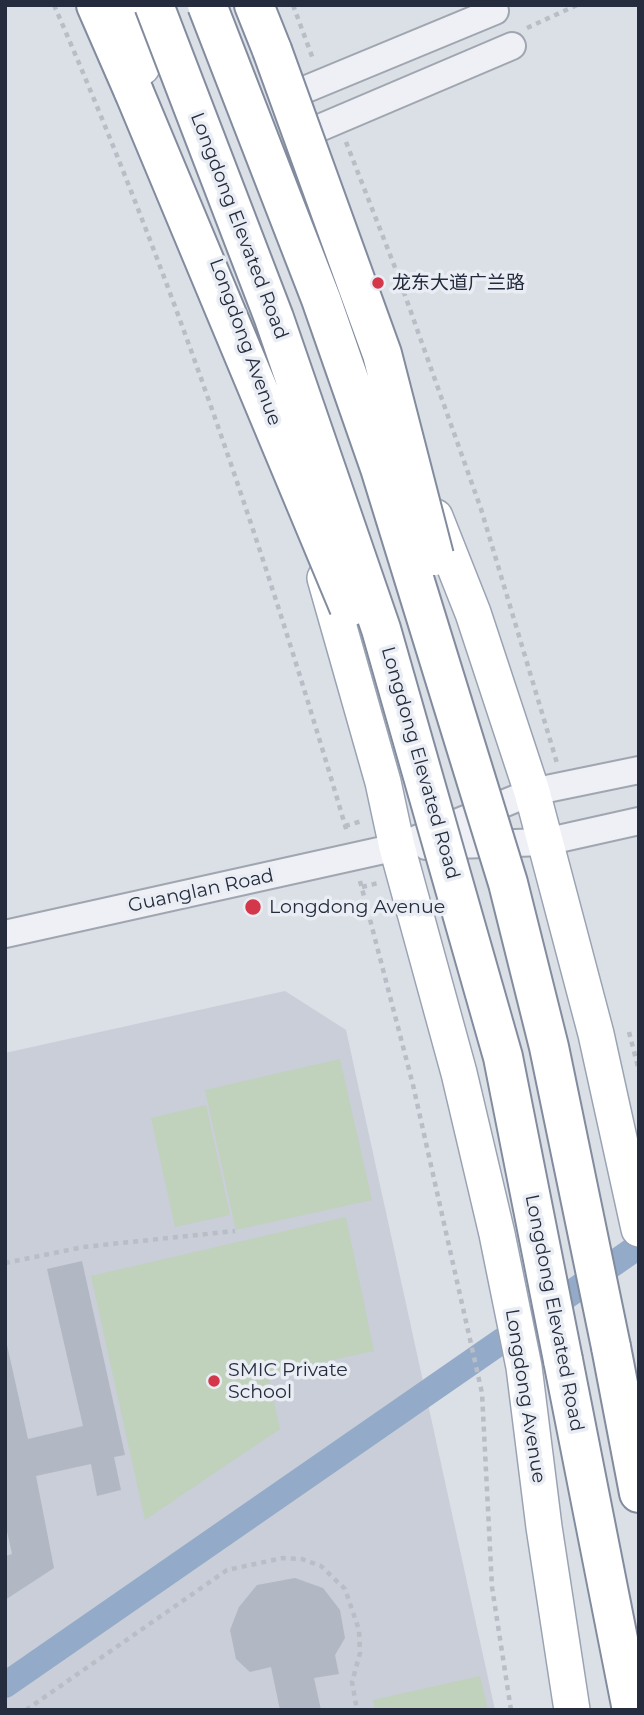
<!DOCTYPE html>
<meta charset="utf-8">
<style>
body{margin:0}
#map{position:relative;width:644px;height:1715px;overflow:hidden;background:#dbdfe6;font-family:Montserrat,sans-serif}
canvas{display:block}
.frame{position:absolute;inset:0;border:7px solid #242c3d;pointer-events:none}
</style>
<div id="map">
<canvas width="644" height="1715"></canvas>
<div class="frame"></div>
</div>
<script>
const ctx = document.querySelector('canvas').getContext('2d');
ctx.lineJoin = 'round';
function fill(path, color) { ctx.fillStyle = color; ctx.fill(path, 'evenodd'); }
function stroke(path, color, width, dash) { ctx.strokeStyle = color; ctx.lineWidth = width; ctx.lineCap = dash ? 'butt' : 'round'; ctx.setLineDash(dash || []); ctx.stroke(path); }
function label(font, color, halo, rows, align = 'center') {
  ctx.font = font + ' Montserrat,"Noto Sans SC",sans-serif'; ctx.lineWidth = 7; ctx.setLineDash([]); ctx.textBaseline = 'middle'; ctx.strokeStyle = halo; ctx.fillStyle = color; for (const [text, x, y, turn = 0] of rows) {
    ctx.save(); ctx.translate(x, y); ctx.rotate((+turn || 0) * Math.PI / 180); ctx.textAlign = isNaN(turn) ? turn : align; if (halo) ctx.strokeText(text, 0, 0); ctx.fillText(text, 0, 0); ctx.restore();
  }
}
fill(new Path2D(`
 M 285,991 L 346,1030 L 495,1710 L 5,1710 L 5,1053 Z`), '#c9ced8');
fill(new Path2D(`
 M 340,1059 L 372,1200 L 236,1230 L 205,1090 Z
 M 206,1105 L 230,1215 L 175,1227 L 151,1118 Z
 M 346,1217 L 374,1351 L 268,1374 L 280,1429 L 145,1520 L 91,1276 Z
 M 480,1676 L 488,1710 L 375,1710 L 373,1700 Z`), '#c0d1bc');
stroke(new Path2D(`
 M 5,1685 L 639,1246`), '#93abc9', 26);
fill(new Path2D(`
 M 82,1261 L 125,1455 L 114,1457 L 121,1490 L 97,1496 L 91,1464 L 36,1476 L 54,1568 L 5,1600 L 5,1556 L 12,1554 L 5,1522 L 5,1336 L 28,1439 L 83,1426 L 47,1269 Z
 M 295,1578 L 323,1588 L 340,1610 L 345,1638 L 335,1655 L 339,1674 L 314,1678 L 321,1710 L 280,1710 L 271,1667 L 250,1672 L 236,1659 L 230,1630 L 239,1607 L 257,1585 Z`), '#b2b8c3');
const minor = new Path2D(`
 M 304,90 L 495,11
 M 317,129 L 512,46
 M 426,846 L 545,842 L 639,821
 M 5,934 L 397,847 L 532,792 L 639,770`);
const major = new Path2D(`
 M 118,5 L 142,67
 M 435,517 L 473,613 L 532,792 L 596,1034 L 639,1229
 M 325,578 L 383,782 L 397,847 L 459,1073 L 497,1234 L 524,1367 L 544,1527 L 572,1710`);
const highway = new Path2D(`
 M 96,5 L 134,92
 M 254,5 L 272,50
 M 611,1347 L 639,1493
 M 563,1360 L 632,1710`);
stroke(minor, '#a0a6b0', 30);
stroke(major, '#9aa3b3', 38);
stroke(highway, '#828c9e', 42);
stroke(new Path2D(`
 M 54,5 C 171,273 265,552 347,832
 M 293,5 L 313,59
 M 527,28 L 577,5
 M 346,142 L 396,270 L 481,509 L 557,763
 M 345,826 L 362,821
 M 360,881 L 413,1085 L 482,1393 L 492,1587 L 511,1710
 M 362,887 L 378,883
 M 629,1032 L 639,1071
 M 5,1263 L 83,1247 L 235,1231
 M 26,1710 L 227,1570 L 283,1558 L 302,1559 L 321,1566 L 345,1589 L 359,1630 L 360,1653 L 352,1682 L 357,1710`), '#b9bdc5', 4.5, [5, 5]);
stroke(minor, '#eef0f5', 26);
stroke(major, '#fff', 35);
stroke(highway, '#fff', 38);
const highwayBridge = new Path2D(`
 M 154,5 L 274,318 L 381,629 L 503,1057 L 563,1360
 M 207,5 L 321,299 L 380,468 L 508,883 L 549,1047 L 611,1347
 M 272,50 L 382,354 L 434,556
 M 134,92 L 349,607`);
stroke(highwayBridge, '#828c9e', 42, []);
stroke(highwayBridge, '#fff', 38);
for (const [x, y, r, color] of [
 [378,283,7,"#d43749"],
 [253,907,9,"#d43749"],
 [214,1381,7,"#d43749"]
]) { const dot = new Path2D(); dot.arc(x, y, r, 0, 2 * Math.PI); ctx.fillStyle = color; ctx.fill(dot); stroke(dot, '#eaeef4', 2.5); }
label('19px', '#242c3d', '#eaeef4', [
 ["Longdong Elevated Road",239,226,69],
 ["Longdong Avenue",245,342,70],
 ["Longdong Elevated Road",420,763,74],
 ["Guanglan Road",201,891,-12],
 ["Longdong Elevated Road",554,1313,79],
 ["Longdong Avenue",525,1396,81]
]);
label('19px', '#242c3d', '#eaeef4', [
 ["龙东大道广兰路",392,283],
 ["Longdong Avenue",269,907],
 ["SMIC Private",228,1370],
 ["School",228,1392]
], 'left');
</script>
